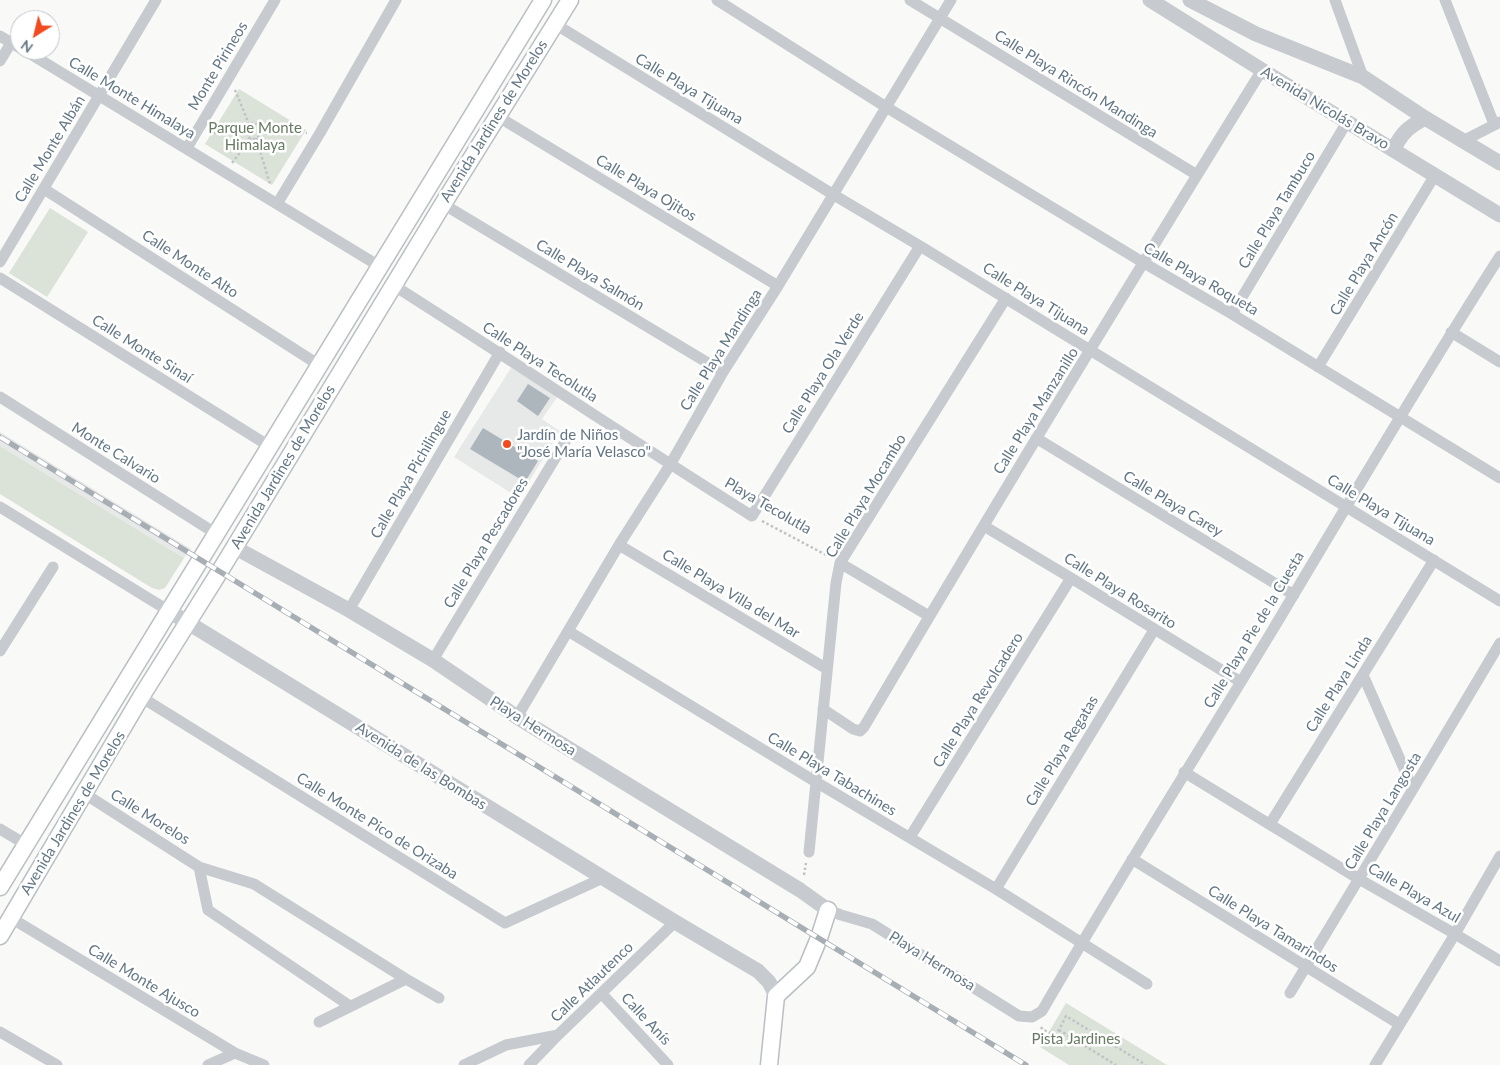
<!DOCTYPE html>
<meta charset="utf-8">
<style>
body{margin:0}
#map{position:relative;width:1500px;height:1065px;overflow:hidden;background:#f9f9f7;font-family:Lato,sans-serif}
canvas{display:block}
.north{position:absolute;left:10px;top:10px;width:50px;height:50px;box-sizing:border-box;background:#fff;border:1px solid #c0c8ce;border-radius:50%;rotate:216deg;font-size:14px;font-weight:700;line-height:20px;text-align:center;color:#627684}
.north::after{content:'';display:block;margin:auto;width:18px;height:22px;background:#f14a1f;clip-path:polygon(50% 0,100% 100%,50% 72%,0 100%)}
</style>
<div id="map">
<canvas width="1500" height="1065"></canvas>
<div class="north">N</div>
</div>
<script>
const ctx = document.querySelector('canvas').getContext('2d');
ctx.lineJoin = 'round';
function fill(path, color) { ctx.fillStyle = color; ctx.fill(path, 'evenodd'); }
function stroke(path, color, width, dash) { ctx.strokeStyle = color; ctx.lineWidth = width; ctx.lineCap = dash ? 'butt' : 'round'; ctx.setLineDash(dash || []); ctx.stroke(path); }
function label(font, color, halo, rows, align = 'center') {
  ctx.font = font + ' Lato,sans-serif'; ctx.lineWidth = 5; ctx.setLineDash([]); ctx.textBaseline = 'middle'; ctx.strokeStyle = halo; ctx.fillStyle = color; for (const [text, x, y, turn = 0] of rows) {
    ctx.save(); ctx.translate(x, y); ctx.rotate((+turn || 0) * Math.PI / 180); ctx.textAlign = isNaN(turn) ? turn : align; if (halo) ctx.strokeText(text, 0, 0); ctx.fillText(text, 0, 0); ctx.restore();
  }
}
fill(new Path2D(`
 M 511,368 L 558,396 L 542,419 L 560,431 L 519,498 L 454,457 Z
 M 0,432 L 191,549 L 184,558 L 0,446 Z`), '#e7e8e8');
fill(new Path2D(`
 M 239,89 L 306,130 L 272,185 L 205,144 Z
 M 50,208 L 88,232 L 47,297 L 9,273 Z
 M 0,446 L 184,558 L 165,588 L 159,590 L 152,588 L 0,494 Z
 M 1066,1003 L 1167,1065 L 1069,1065 L 1040,1047 Z`), '#dbe2d8');
fill(new Path2D(`
 M 528,384 L 550,398 L 538,416 L 517,401 Z
 M 483,428 L 538,461 L 525,482 L 470,449 Z`), '#adb6bc');
const secondary = new Path2D(`
 M 0,887 L 543,0
 M 0,936 L 141,697 L 220,571 L 443,204 L 570,0
 M 769,1065 L 776,996 L 807,967 L 819,938 L 828,910`);
stroke(secondary, '#b9bfc3', 19);
stroke(new Path2D(`
 M 235,90 L 249,124
 M245 131a8 8 0 1 1 16 0a8 8 0 1 1-16 0Z
 M 261,130 L 307,133
 M 209,133 L 245,133
 M 256,138 L 270,184
 M 232,163 L 251,138
 M 762,521 L 830,557
 M 804,875 L 806,863
 M 1041,1027 L 1043,1030 L 1053,1034 L 1059,1030 L 1066,1016 L 1146,1065
 M 1059,1030 L 1116,1065`), '#c0c3c5', 2.5, [2.5, 2.5]);
stroke(new Path2D(`
 M 717,0 L 886,107 L 1144,263 L 1232,314 L 1500,478
 M 910,0 L 1197,175
 M 1335,0 L 1363,77
 M 1445,0 L 1494,124
 M 555,24 L 834,195 L 920,246 L 1500,601
 M 0,36 L 20,48
 M 24,50 L 379,266
 M 0,61 L 11,43
 M 497,116 L 778,286
 M 1463,141 L 1500,122
 M 187,148 L 275,0
 M 44,189 L 319,365
 M 277,204 L 320,133 L 396,0
 M 443,204 L 723,372
 M 0,262 L 156,0
 M 0,278 L 269,446
 M 393,285 C 513,361 631,440 752,516 L 920,246
 M 1232,314 L 1347,122
 M 1451,332 L 1500,362
 M 1318,367 L 1435,175
 M 0,397 L 215,533
 M 1036,438 L 1294,595
 M 0,507 L 169,611
 M 984,526 L 1071,578 L 1241,682
 M 619,545 L 827,669
 M 840,563 L 929,616
 M 349,610 L 500,352
 M 568,631 L 816,782 L 996,889 L 1147,984
 M 0,651 L 53,567
 M 433,660 L 565,442
 M 1363,675 L 1413,789
 M 141,697 L 505,923 L 603,878
 M 823,709 L 853,729 L 860,731 L 864,727 C 994,506 1127,288 1262,70
 M 517,717 L 619,545 L 670,465 L 723,372 L 778,286 L 951,0
 M 1184,772 L 1359,879 L 1455,934 L 1500,961
 M 85,794 L 199,867 L 254,884 L 406,979 L 439,998
 M 1270,824 L 1434,560
 M 0,829 L 25,844
 M 910,837 L 1071,578
 M 809,852 L 836,583 L 840,563 L 1006,298
 M 1132,859 L 1399,1024
 M 199,867 L 208,910 L 350,1006
 M 996,889 L 1154,630
 M 828,910 L 841,915 L 872,924 L 1019,1016 L 1032,1017 L 1042,1011 C 1116,883 1195,758 1272,631 C 1347,506 1421,379 1500,256
 M 11,918 L 235,1053 L 264,1065
 M 1290,993 L 1413,789 L 1500,643
 M 602,994 L 668,1065
 M 319,1022 L 406,979
 M 0,1032 L 57,1065
 M 208,1065 L 235,1053
 M 464,1065 L 506,1045 L 558,1035
 M 529,1065 L 558,1035 L 675,922
 M 1375,1065 L 1455,934 L 1500,856`), '#c7cbcf', 11);
stroke(new Path2D(`
 M 1150,0 L 1262,70 L 1500,215
 M 1190,0 L 1256,34 L 1363,77 L 1425,118 L 1500,163
 M 1394,149 C 1402,132 1409,127 1425,118
 M 234,547 L 349,610 L 433,660 L 517,717 L 800,890 L 828,910
 M 169,611 L 675,922 L 758,971 L 769,982 L 776,996`), '#c7cbcf', 15);
stroke(secondary, '#fff', 16);
const rail = new Path2D(`
 M 0,437 L 1026,1065`);
stroke(rail, '#a7aeb4', 5.5);
stroke(rail, '#fff', 4, [11]);
for (const [x, y, r, color] of [
 [507,444,5,"#f14a1f"]
]) { const dot = new Path2D(); dot.arc(x, y, r, 0, 2 * Math.PI); ctx.fillStyle = color; ctx.fill(dot); stroke(dot, '#fff', 2); }
label('15px', '#627684', '#fff', [
 ["Monte Pirineos",218,66,-59],
 ["Calle Playa Rincón Mandinga",1076,84,32],
 ["Calle Playa Tijuana",689,89,31],
 ["Calle Monte Himalaya",132,98,31],
 ["Avenida Nicolás Bravo",1325,108,31],
 ["Avenida Jardines de Morelos",494,121,-58],
 ["Calle Monte Albán",50,149,-59],
 ["Calle Playa Ojitos",646,188,31],
 ["Calle Playa Tambuco",1277,210,-59],
 ["Calle Monte Alto",190,264,33],
 ["Calle Playa Ancón",1364,264,-59],
 ["Calle Playa Salmón",590,275,31],
 ["Calle Playa Roqueta",1201,279,30],
 ["Calle Playa Tijuana",1036,299,32],
 ["Calle Monte Sinaí",142,349,32],
 ["Calle Playa Mandinga",721,350,-58],
 ["Calle Playa Tecolutla",540,362,33],
 ["Calle Playa Ola Verde",823,373,-58],
 ["Calle Playa Manzanillo",1036,411,-58],
 ["Monte Calvario",116,453,32],
 ["Avenida Jardines de Morelos",283,467,-59],
 ["Calle Playa Pichilingue",411,474,-60],
 ["Calle Playa Mocambo",866,496,-59],
 ["Calle Playa Carey",1173,504,31],
 ["Playa Tecolutla",768,506,30],
 ["Calle Playa Tijuana",1381,510,31],
 ["Calle Playa Pescadores",486,543,-59],
 ["Calle Playa Rosarito",1120,591,32],
 ["Calle Playa Villa del Mar",731,594,31],
 ["Calle Playa Pie de la Cuesta",1254,630,-59],
 ["Calle Playa Linda",1339,684,-58],
 ["Calle Playa Revolcadero",978,700,-58],
 ["Playa Hermosa",533,726,32],
 ["Calle Playa Regatas",1062,751,-59],
 ["Avenida de las Bombas",421,766,32],
 ["Calle Playa Tabachines",832,774,31],
 ["Calle Playa Langosta",1383,811,-59],
 ["Avenida Jardines de Morelos",73,813,-59],
 ["Calle Morelos",150,817,32],
 ["Calle Monte Pico de Orizaba",377,826,32],
 ["Calle Playa Azul",1414,893,30],
 ["Calle Playa Tamarindos",1273,929,32],
 ["Playa Hermosa",932,961,32],
 ["Calle Monte Ajusco",144,981,31],
 ["Calle Atlautenco",592,982,-44],
 ["Calle Anís",646,1019,47]
]);
label('15px', '#677b62', '#fff', [
 ["Parque Monte",255,128],
 ["Himalaya",255,145],
 ["Pista Jardines",1076,1039]
]);
label('15px', '#627684', '#fff', [
 ["Jardín de Niños",517,435],
 ["\"José María Velasco\"",517,452]
], 'left');
</script>
